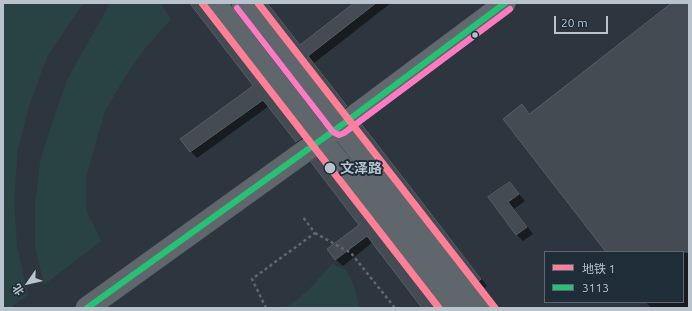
<!DOCTYPE html>
<meta charset="utf-8">
<style>
body{margin:0}
#map{position:relative;width:692px;height:311px;overflow:hidden;background:#2d363e;font-family:Ubuntu,"Noto Sans SC",sans-serif}
canvas{display:block}
.frame{position:absolute;inset:0;border:4px solid #b8c3cd;pointer-events:none}
.legend{position:absolute;left:544px;top:251px;width:140px;height:52px;box-sizing:border-box;background:#1f2d39;border:1px solid #5c6974;margin:0;padding:5px 7px;list-style:none;font-size:12px;color:#b8c3cd}
.legend li{display:flex;align-items:center;gap:8px;height:20px}
.legend b{width:20px;border:1px solid #5c6974}
.north{position:absolute;left:8px;top:263px;width:40px;height:40px;-webkit-text-stroke:3px #1f2d39;paint-order:stroke;rotate:236deg;font-size:11px;font-weight:700;line-height:16px;text-align:center;color:#b8c3cd}
.north::after{content:'';display:block;margin:auto;width:14px;height:18px;background:#b8c3cd;clip-path:polygon(50% 0,100% 100%,50% 72%,0 100%)}
.scale{position:absolute;left:554px;top:16px;width:54px;height:18px;box-sizing:border-box;border:2px solid #b8c3cd;border-top:0;padding-left:5px;font-size:12px;line-height:14px;white-space:nowrap;color:#b8c3cd;-webkit-text-stroke:3px #1f2d39;paint-order:stroke}
</style>
<div id="map">
<canvas width="692" height="311"></canvas>
<div class="frame"></div>
<ul class="legend">
<li><b style="height:5px;background:#ff8096"></b>地铁 1</li>
<li><b style="height:5px;background:#26c172"></b>3113</li>
</ul>
<div class="north">北</div>
<div class="scale">20 m</div>
</div>
<script>
const ctx = document.querySelector('canvas').getContext('2d');
ctx.lineJoin = 'round';
function fill(path, color) { ctx.fillStyle = color; ctx.fill(path, 'evenodd'); }
function stroke(path, color, width, dash) { ctx.strokeStyle = color; ctx.lineWidth = width; ctx.lineCap = dash ? 'butt' : 'round'; ctx.setLineDash(dash || []); ctx.stroke(path); }
function label(font, color, halo, rows, align = 'center') {
  ctx.font = font + ' Ubuntu,"Noto Sans SC",sans-serif'; ctx.lineWidth = 4; ctx.setLineDash([]); ctx.textBaseline = 'middle'; ctx.strokeStyle = halo; ctx.fillStyle = color; for (const [text, x, y, turn = 0] of rows) {
    ctx.save(); ctx.translate(x, y); ctx.rotate((+turn || 0) * Math.PI / 180); ctx.textAlign = isNaN(turn) ? turn : align; if (halo) ctx.strokeText(text, 0, 0); ctx.fillText(text, 0, 0); ctx.restore();
  }
}
fill(new Path2D(`
 M 3,3 L 86,3 L 79,9 L 48,55 L 30,103 L 18,149 L 14,199 L 17,246 L 28,295 L 10,308 L 3,308 Z
 M 110,3 L 161,3 L 171,19 L 146,47 L 125,77 L 105,111 L 86,177 L 86,209 L 101,241 L 44,285 L 35,246 L 35,202 L 40,161 L 54,117 L 67,80 Z
 M 333,264 L 346,270 L 355,288 L 359,308 L 283,308 C 304,299 317,279 333,264 Z`), '#294344');
fill(new Path2D(`
 M 191,3 L 211,3 L 209,12 L 211,18 L 309,144 L 303,148 L 296,142 L 269,106 L 197,158 L 191,152 L 181,139 L 254,86 Z
 M 260,3 L 267,3 L 301,46 L 356,3 L 391,3 L 314,63 L 353,113 L 350,115 L 343,109 Z
 M 674,3 L 689,3 L 689,308 L 651,308 L 646,302 L 683,302 L 683,252 L 607,252 L 522,106 L 530,115 Z
 M 362,126 L 368,133 L 487,286 L 485,288 L 478,281 Z
 M 510,184 L 525,201 L 514,209 L 533,234 L 523,241 L 517,235 L 489,198 Z
 M 360,226 L 441,308 L 424,308 L 373,242 L 343,266 L 336,260 L 328,250 Z`), '#0007');
const building = new Path2D(`
 M 190,3 L 203,3 L 205,11 L 303,137 L 296,142 L 263,100 L 190,152 L 180,139 L 253,86 Z
 M 259,3 L 267,3 L 300,45 L 354,3 L 376,3 L 308,56 L 347,106 L 342,110 Z
 M 672,3 L 689,3 L 689,252 L 606,252 L 503,119 L 522,104 L 529,114 Z
 M 362,125 L 411,188 L 481,279 L 478,282 L 357,128 Z
 M 319,157 L 441,308 L 422,308 L 367,236 L 335,260 L 327,249 L 359,225 L 311,162 Z
 M 510,182 L 519,194 L 508,202 L 527,227 L 516,235 L 488,197 Z`);
fill(building, '#444b52');
stroke(building, '#555e65', 1);
const secondary = new Path2D(`
 M 339,127 L 505,3`);
const primary = new Path2D(`
 M 215,3 L 321,140 L 457,308
 M 243,3 L 482,308
 M 87,308 L 333,131`);
stroke(secondary, '#4c5258', 22);
stroke(primary, '#4b535a', 23);
stroke(new Path2D(`
 M 315,233 L 351,253 L 395,308
 M 266,308 L 252,279 L 315,233 L 302,216`), '#60686e', 2.5, [3, 3]);
stroke(secondary, '#62686f', 21);
stroke(primary, '#60676c', 22);
stroke(new Path2D(`
 M 87,308 L 339,127 L 505,3`), '#26c172', 6);
stroke(new Path2D(`
 M 237,8 L 333,132 L 339,135 L 344,133 L 510,9`), '#fe7ac1', 6);
stroke(new Path2D(`
 M 202,3 L 439,308
 M 258,3 L 495,308`), '#ff8096', 7);
for (const [x, y, r, color] of [
 [475,35,3.5,"#b8c3cd"],
 [330,168,6,"#b8c3cd"]
]) { const dot = new Path2D(); dot.arc(x, y, r, 0, 2 * Math.PI); ctx.fillStyle = color; ctx.fill(dot); stroke(dot, '#1f2d39', 1.5); }
label('bold 14px', '#b8c3cd', '#1f2d39', [
 ["文泽路",340,168]
], 'left');
</script>
